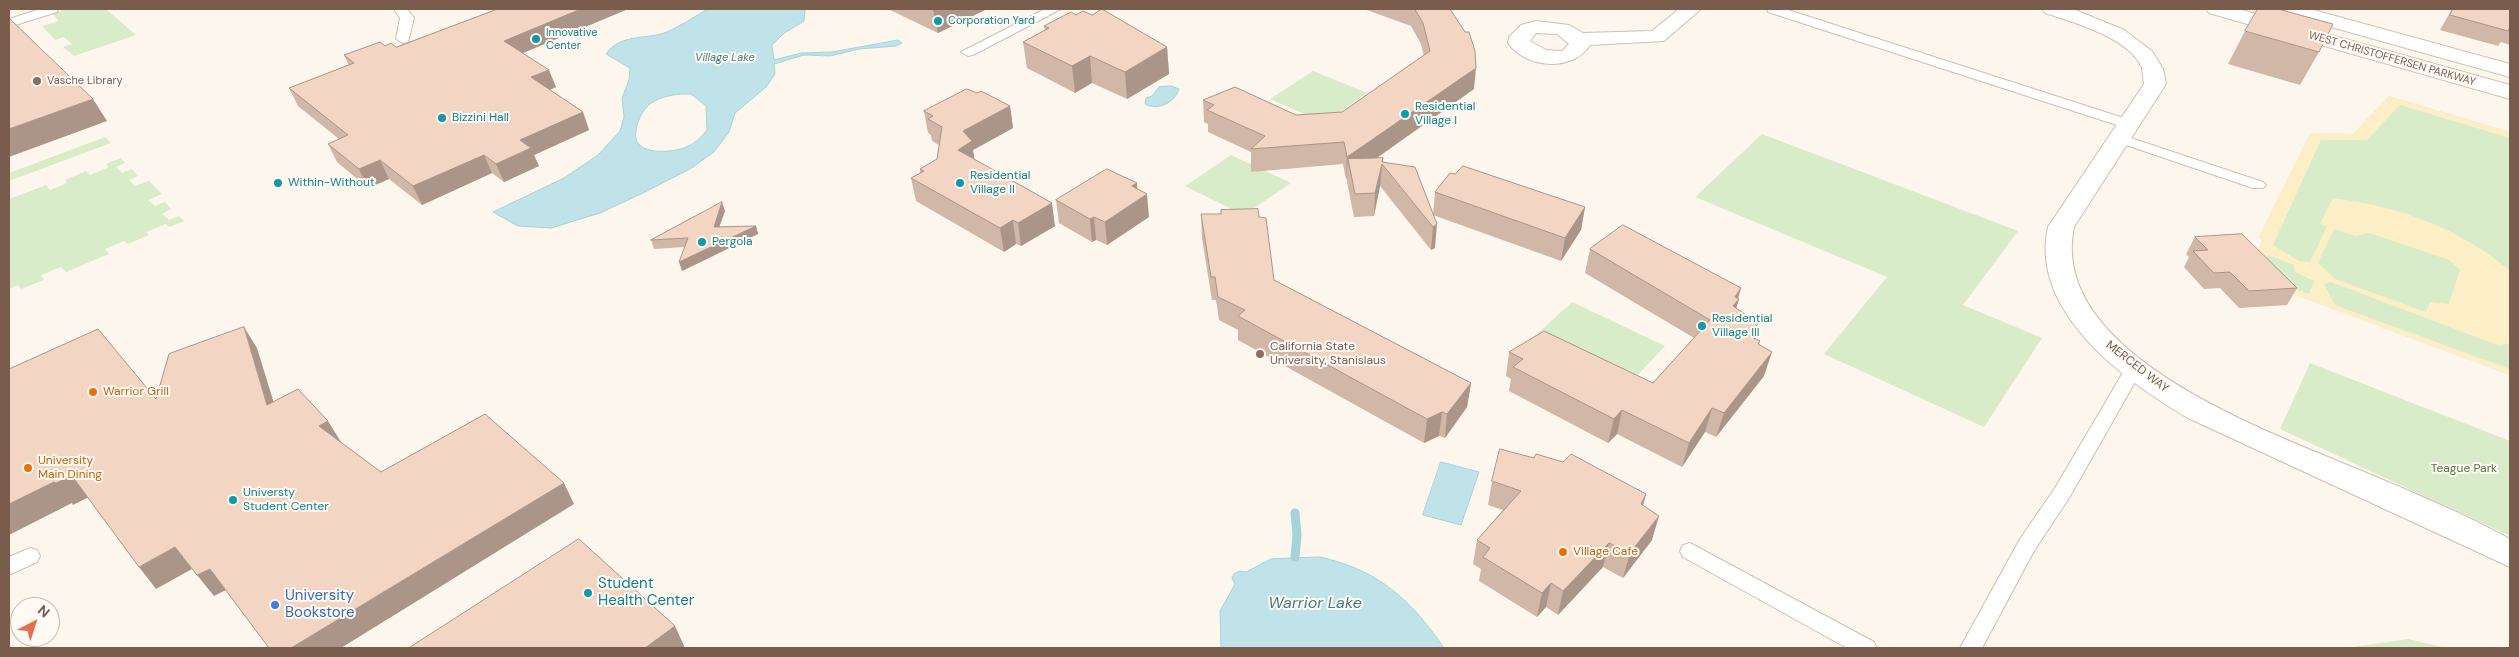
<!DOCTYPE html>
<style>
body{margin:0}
#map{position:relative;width:2519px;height:657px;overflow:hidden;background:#fdf6ec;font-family:"DM Sans",sans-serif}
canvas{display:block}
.frame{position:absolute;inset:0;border:10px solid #7a5c4d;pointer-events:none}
.north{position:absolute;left:10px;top:597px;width:50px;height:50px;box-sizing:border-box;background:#fffaf3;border:1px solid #cabbb1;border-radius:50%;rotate:40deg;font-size:14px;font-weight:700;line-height:20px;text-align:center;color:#7a5c4d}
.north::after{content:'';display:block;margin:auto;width:18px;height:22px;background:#e76f51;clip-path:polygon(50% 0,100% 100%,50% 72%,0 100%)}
</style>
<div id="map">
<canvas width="2519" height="657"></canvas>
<div class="frame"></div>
<div class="north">N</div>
</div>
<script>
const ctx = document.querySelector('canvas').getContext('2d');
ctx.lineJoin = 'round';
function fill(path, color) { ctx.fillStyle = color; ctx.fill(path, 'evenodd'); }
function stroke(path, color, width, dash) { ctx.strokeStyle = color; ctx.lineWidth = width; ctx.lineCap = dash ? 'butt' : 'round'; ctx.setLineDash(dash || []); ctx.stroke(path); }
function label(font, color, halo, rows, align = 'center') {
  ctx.font = font + ' "DM Sans",sans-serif'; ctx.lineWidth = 4; ctx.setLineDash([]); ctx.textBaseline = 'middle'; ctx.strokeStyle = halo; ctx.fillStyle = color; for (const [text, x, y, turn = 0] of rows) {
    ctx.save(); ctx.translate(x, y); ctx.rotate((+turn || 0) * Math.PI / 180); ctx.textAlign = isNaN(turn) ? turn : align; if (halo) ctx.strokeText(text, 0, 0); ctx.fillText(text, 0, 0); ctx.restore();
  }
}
fill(new Path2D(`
 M 66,9 L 106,9 L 136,35 L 74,56 L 63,47 L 72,44 L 64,37 L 55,40 L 42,26 L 59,21 L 52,13 Z
 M 1313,71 L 1367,93 L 1324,123 L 1270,99 Z
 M 2389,96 L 2510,132 L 2510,375 L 2282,290 L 2252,262 L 2263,239 L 2259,237 L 2310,133 L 2353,134 Z
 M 1762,134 L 2018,231 L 1963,305 L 2042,338 L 1984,427 L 1824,354 L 1887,277 L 1695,197 Z
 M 105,137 L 111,143 L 9,181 L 9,173 Z
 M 1231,155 L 1291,183 L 1244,215 L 1185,186 Z
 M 121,158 L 125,163 L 116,167 L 122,173 L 132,169 L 138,176 L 129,180 L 135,186 L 149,181 L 162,194 L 148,200 L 155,206 L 165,202 L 171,209 L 162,214 L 169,220 L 179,216 L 184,221 L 169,227 L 166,224 L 146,232 L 149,235 L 128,244 L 124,241 L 105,249 L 109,254 L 66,272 L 61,267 L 41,275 L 44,280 L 21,289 L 18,285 L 9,289 L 9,199 L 46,185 L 50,190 L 67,183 L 65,180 L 86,171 L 90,175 L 109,167 L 106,164 Z
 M 1572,302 L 1665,346 L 1632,381 L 1537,334 Z
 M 2310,363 L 2510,441 L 2510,536 L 2280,429 Z
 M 2408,639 L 2447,648 L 2346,648 Z`), '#d8ecc9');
fill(new Path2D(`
 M 2389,96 L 2510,132 L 2510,138 L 2400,105 L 2367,140 L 2321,140 L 2273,245 L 2299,261 L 2310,262 L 2327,226 L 2320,224 L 2333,198 C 2398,206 2460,228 2510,271 L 2510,343 L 2500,346 L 2331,282 L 2324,284 L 2335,305 L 2510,369 L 2510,375 L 2282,290 L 2252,262 L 2263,239 L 2259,237 L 2310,133 L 2353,134 ZM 2334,229 L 2355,236 L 2370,233 L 2449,260 L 2460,270 L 2449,304 L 2430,302 L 2426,312 L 2335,279 L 2318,263 ZM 2268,255 L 2294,265 L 2295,272 L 2314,281 L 2309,294 L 2286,286 L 2263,264 Z`), '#fcefc7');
const water = new Path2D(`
 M 708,9 L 805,9 L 804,21 L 783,34 L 772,45 L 774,60 L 801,53 L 832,52 L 898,40 L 902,43 L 896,46 L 859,49 L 830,56 L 804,55 L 774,64 L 775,74 L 766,87 L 735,113 L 729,132 L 714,152 L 690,169 L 641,194 L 600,213 L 551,228 L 518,226 L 493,212 L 564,178 L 598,155 L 620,131 L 624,117 L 622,98 L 629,80 L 630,68 L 606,54 C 620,33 647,40 667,32 C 681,26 695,16 708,9 ZM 680,94 L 691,94 L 706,106 L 707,130 C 701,137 695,144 686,147 C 674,152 647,155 638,143 C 634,138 636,131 637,125 C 644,102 658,97 680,94 Z
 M 1171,86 L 1179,89 C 1175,103 1157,111 1145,104 L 1146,98 L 1152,96 L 1159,87 Z
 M 1441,462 L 1479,472 L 1461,525 L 1423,515 Z
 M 1320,557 C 1379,570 1411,600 1444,648 L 1221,648 L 1220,611 L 1235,584 L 1232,578 L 1234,574 L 1239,571 L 1246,572 L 1271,559 Z`);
fill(water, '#bfe3e8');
stroke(water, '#a5d3da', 1);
stroke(new Path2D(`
 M 1295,513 L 1297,535 L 1295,557`), '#a5d3da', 9);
const lane = new Path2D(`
 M 40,9 L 58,9 L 57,12 L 9,27 L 9,19 Z
 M 394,9 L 407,9 L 414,18 L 408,42 L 403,43 L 396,39 L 400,18 Z
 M 1045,9 L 1061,9 L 973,55 L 968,56 L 961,52 Z
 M 1767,9 L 1785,9 L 2133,121 L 2135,124 L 2133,127 L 2123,127 L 1768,12 Z
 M 2119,134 L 2263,182 L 2266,185 L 2263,188 L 2253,188 L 2114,141 L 2112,138 Z
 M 2134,362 L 2140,364 L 2143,368 L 2069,498 L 2034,551 L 1982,648 L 1960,648 L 2020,539 L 2055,488 L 2128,364 Z
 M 1690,543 L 1874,642 L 1877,648 L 1847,648 L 1683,557 L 1680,551 L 1683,545 Z
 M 30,548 L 37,550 L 40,556 L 37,562 L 9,575 L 9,557 Z`);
const street = new Path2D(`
 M 1679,9 L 1701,9 L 1664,41 L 1590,45 C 1573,72 1526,69 1508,43 L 1509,37 L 1521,25 L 1536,21 L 1569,25 L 1583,33 L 1652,31 ZM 1536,33 L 1557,34 L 1569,44 L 1562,51 L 1546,50 L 1530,41 Z
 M 2042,9 L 2073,9 L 2124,30 L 2152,51 L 2163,69 L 2166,84 L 2074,227 C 2047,355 2272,433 2362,471 C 2412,492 2462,513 2510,539 L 2510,567 L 2188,418 C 2125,381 2029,312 2048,227 L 2144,84 C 2143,79 2143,73 2142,68 C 2130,38 2073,22 2045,13 Z`);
const secondary = new Path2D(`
 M 2206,9 L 2238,9 L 2510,85 L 2510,99 L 2209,13 Z
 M 2286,9 L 2310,9 L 2510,64 L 2510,77 L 2288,15 L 2285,11 Z`);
stroke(lane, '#d1beb0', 2);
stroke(street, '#d1beb0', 2);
stroke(secondary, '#d6c0b0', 2);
fill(lane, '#fff');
fill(street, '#fff');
fill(secondary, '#fff');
fill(new Path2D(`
 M 498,9 L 628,9 L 523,53 L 556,87 L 550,90 L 583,112 L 589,130 L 534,155 L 539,166 L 504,182 L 492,173 L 422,205 L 389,179 L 368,188 L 337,162 L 328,144 L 339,139 L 298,106 L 289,88 L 349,65 L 344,55 L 396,47 Z
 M 888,9 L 987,9 L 938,33 Z
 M 1364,9 L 1450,9 L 1474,89 L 1377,158 L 1383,158 L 1383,162 L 1433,214 L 1435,192 L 1585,207 L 1581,230 L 1561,261 L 1433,215 L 1435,248 L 1431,250 L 1380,186 L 1374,216 L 1354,217 L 1347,182 L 1347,179 L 1346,179 L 1343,164 L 1251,172 L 1251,152 L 1208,132 L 1208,124 L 1204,122 L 1203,100 L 1296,115 L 1342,112 L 1424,56 L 1421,44 L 1411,26 Z
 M 2452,9 L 2510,9 L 2510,45 L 2501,42 L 2498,46 L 2440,30 Z
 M 1076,15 L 1167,47 L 1169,74 L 1127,99 L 1092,83 L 1075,93 L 1027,68 L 1023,42 L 1045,31 L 1044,26 Z
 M 2245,31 L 2319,52 L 2300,85 L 2228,64 Z
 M 977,93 L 1010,106 L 1013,128 L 973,150 L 974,159 L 1055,226 L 1021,246 L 1016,244 L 1004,252 L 916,201 L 911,178 L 920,173 L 920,169 L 937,159 L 939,145 L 932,141 L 931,135 L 928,133 L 924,111 Z
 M 1137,183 L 1137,188 L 1149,217 L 1107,245 L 1096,240 L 1092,242 L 1059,223 L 1056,200 Z
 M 725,211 L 719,227 L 756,226 L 758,234 L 682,271 L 685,247 L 654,249 L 651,240 Z
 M 1201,214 L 1274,280 L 1471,383 L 1467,407 L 1445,438 L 1439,436 L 1424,443 L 1238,340 L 1238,330 L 1219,320 L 1216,300 L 1212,300 L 1202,238 Z
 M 2195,237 L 2297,288 L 2287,305 L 2239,308 L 2220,288 L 2204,289 L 2184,267 L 2189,257 L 2186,254 Z
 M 1590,249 L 1741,288 L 1738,299 L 1736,308 L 1759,345 L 1764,376 L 1716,437 L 1705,432 L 1682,467 L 1617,434 L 1608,443 L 1509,391 L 1511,379 L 1506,376 L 1509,352 L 1653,383 L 1694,338 L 1585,273 Z
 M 1492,481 L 1643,506 L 1652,540 L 1623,578 L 1603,567 L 1558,615 L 1546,607 L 1537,617 L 1479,581 L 1481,569 L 1473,564 L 1477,540 L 1503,510 L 1488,505 Z`), '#d1b7a8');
fill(new Path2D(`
 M 581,9 L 628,9 L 511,58 L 504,41 Z
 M 933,9 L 987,9 L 938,33 Z
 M 1167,47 L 1169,74 L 1127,99 L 1125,72 Z
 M 1090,56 L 1092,83 L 1075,93 L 1072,66 Z
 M 1476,68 L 1474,89 L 1351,176 L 1348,159 L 1346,179 L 1347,157 Z
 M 549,70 L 556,87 L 538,95 L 531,77 Z
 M 93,99 L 107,121 L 9,157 L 9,129 Z
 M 1010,106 L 1013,128 L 973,150 L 975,163 L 958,150 L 963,131 Z
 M 583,112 L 589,130 L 534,155 L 539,166 L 504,182 L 496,164 L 520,140 Z
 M 484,155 L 492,173 L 422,205 L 413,186 Z
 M 380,160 L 389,179 L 368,188 L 359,169 Z
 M 1382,164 L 1380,186 L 1374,216 L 1375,193 Z
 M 1137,183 L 1138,200 L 1147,194 L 1149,217 L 1107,245 L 1105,222 L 1132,186 Z
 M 722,202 L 725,211 L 716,236 L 714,227 Z
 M 1052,203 L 1055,226 L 1021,246 L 1018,223 Z
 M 1585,207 L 1581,230 L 1561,261 L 1565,238 Z
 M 1094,217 L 1096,240 L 1092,242 L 1090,219 Z
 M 1013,220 L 1016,244 L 1004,252 L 1000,228 Z
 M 1437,224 L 1435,248 L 1431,250 L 1433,227 Z
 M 756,226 L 758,234 L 682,271 L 679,262 Z
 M 1741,288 L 1737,301 L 1739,299 L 1732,323 L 1726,330 L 1735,297 Z
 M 1758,323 L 1751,347 L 1750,336 Z
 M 244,327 L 257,348 L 281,426 L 267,405 Z
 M 1772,352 L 1764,376 L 1716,437 L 1724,413 Z
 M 1471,383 L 1467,407 L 1445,438 L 1447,414 Z
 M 1712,408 L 1705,432 L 1682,467 L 1689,443 Z
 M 1622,410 L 1617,434 L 1608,443 L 1614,419 Z
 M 1442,412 L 1439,436 L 1424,443 L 1427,419 Z
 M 328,421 L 341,442 L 332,447 L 319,426 Z
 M 72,476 L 89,497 L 73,505 L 72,503 L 9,535 L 9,504 L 54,482 Z
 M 564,483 L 574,504 L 341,648 L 291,648 Z
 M 1646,494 L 1640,518 L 1641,504 Z
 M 1659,516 L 1652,540 L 1623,578 L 1630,553 Z
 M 1609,543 L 1603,567 L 1558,615 L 1563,591 Z
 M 175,547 L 192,569 L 156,589 L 139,567 Z
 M 210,569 L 226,590 L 214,596 L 197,575 Z
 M 1551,583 L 1546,607 L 1537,617 L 1542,593 Z
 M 675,626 L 685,648 L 645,648 Z`), '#aa9588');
const building = new Path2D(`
 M 498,9 L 581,9 L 504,41 L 549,70 L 531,77 L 583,112 L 520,140 L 531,148 L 496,164 L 484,155 L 413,186 L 380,160 L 359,169 L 328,144 L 348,135 L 289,88 L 354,63 L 344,55 L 380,42 L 385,46 L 391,43 L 396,47 Z
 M 1102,9 L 1167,47 L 1125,72 L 1090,56 L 1072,66 L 1023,42 L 1049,28 L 1044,26 L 1071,12 L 1076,15 L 1083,11 L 1092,15 Z
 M 1415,9 L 1450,9 L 1465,32 L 1469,32 L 1475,51 L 1476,68 L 1347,157 L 1344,142 L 1251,149 L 1265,136 L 1207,110 L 1214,105 L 1203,100 L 1235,87 L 1296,115 L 1342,112 L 1430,51 L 1423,23 Z
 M 2258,9 L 2278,9 L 2333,24 L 2319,52 L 2245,31 Z
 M 2453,9 L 2510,9 L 2510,27 L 2508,31 L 2450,15 Z
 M 9,18 L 93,99 L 9,129 Z
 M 967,89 L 977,93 L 981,91 L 1010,106 L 963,131 L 972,141 L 958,150 L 1052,203 L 1018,223 L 1013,220 L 1000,228 L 911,178 L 924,171 L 920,169 L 937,159 L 942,127 L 928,119 L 933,116 L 924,111 Z
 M 1383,158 L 1382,162 L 1415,167 L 1437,224 L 1433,227 L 1382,164 L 1375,193 L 1355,194 L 1348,159 Z
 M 1463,166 L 1585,207 L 1565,238 L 1435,192 L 1450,173 L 1455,174 Z
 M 1107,169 L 1137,183 L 1132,186 L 1147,194 L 1105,222 L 1094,217 L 1090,219 L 1056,200 Z
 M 722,202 L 714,227 L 756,226 L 679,262 L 688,238 L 651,240 Z
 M 1258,209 L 1259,217 L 1266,218 L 1274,280 L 1471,383 L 1447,414 L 1442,412 L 1427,419 L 1238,316 L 1245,310 L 1218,297 L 1215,277 L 1211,277 L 1201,214 L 1221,214 L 1221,210 Z
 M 1623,225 L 1741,288 L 1735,297 L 1739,299 L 1733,306 L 1758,323 L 1750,336 L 1760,341 L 1758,344 L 1772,352 L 1724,413 L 1712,408 L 1689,443 L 1622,410 L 1614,419 L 1513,367 L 1523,359 L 1509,352 L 1544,331 L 1653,383 L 1710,320 L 1590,249 Z
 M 2242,234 L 2297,288 L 2249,291 L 2230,272 L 2214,273 L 2193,251 L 2208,250 L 2195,237 Z
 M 244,327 L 267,405 L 298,389 L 328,421 L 319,426 L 381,472 L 485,414 L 564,483 L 291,648 L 269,648 L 210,569 L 197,575 L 175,547 L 139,567 L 72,476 L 56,483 L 54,482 L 9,504 L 9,369 L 98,329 L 156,399 L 169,354 Z
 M 1500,449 L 1534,458 L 1536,454 L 1563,462 L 1571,454 L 1646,494 L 1641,504 L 1659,516 L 1630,553 L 1609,543 L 1563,591 L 1551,583 L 1542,593 L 1483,557 L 1490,548 L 1477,540 L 1521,491 L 1492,481 Z
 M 579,539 L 675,626 L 645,648 L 409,648 Z`);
fill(building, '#f3d5c3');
stroke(building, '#aa9588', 1);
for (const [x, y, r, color] of [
 [938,21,5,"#0f9aa8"],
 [536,39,5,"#0f9aa8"],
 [37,81,5,"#8d6e63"],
 [1405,114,5,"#0f9aa8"],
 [442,118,5,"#0f9aa8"],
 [278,183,5,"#0f9aa8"],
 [960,183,5,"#0f9aa8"],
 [702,242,5,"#0f9aa8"],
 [1702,326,5,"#0f9aa8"],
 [1260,354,5,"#8d6e63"],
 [93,392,5,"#e8710a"],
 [28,468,5,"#e8710a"],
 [233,500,5,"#0f9aa8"],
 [1563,552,5,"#e8710a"],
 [588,593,5,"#0f9aa8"],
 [275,605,5,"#3f7fe0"]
]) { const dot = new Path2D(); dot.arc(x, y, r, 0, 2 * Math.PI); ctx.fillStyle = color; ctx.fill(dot); stroke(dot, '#fffaf3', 2); }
label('11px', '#0d838f', '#fffaf3', [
 ["Corporation Yard",948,21],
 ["Innovative",546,33],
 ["Center",546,46]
], 'left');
label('italic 11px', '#437c86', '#fffaf3', [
 ["Village Lake",725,58]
]);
label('11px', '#7a5c4d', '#fffaf3', [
 ["WEST CHRISTOFFERSEN PARKWAY",2392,59,16]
]);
label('11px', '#785e54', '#fffaf3', [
 ["Vasche Library",47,81]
], 'left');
label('12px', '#0d838f', '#fffaf3', [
 ["Residential",1415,107],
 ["Village I",1415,121],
 ["Bizzini Hall",452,118],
 ["Residential",970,176],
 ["Village II",970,190],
 ["Within-Without",288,183],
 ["Pergola",712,242],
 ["Residential",1712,319],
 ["Village III",1712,333],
 ["Universty",243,493],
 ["Student Center",243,507]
], 'left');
label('12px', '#785e54', '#fffaf3', [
 ["California State",1270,347],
 ["University, Stanislaus",1270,361]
], 'left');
label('12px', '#7a5c4d', '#fffaf3', [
 ["MERCED WAY",2137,367,38]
]);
label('12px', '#c56008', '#fffaf3', [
 ["Warrior Grill",103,392],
 ["University",38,461],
 ["Main Dining",38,475],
 ["Village Cafe",1573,552]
], 'left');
label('12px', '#537a41', '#fffaf3', [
 ["Teague Park",2464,469]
]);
label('15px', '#0d838f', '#fffaf3', [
 ["Student",598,584],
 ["Health Center",598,601]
], 'left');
label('15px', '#366cbe', '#fffaf3', [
 ["University",285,596],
 ["Bookstore",285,613]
], 'left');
label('italic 16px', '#437c86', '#fffaf3', [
 ["Warrior Lake",1315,604]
]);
</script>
